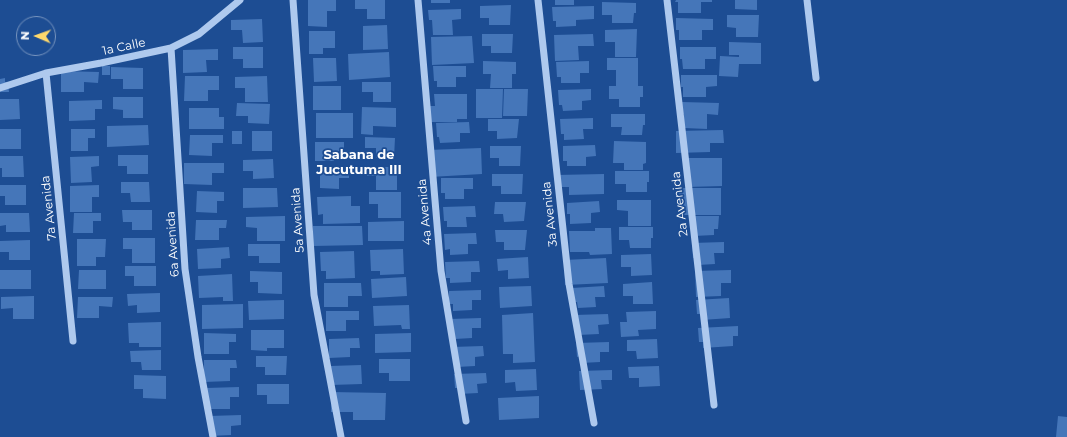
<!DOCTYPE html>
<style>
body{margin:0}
#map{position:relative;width:1067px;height:437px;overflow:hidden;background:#1d4d93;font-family:Montserrat,sans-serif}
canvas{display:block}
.north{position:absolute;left:16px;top:16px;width:40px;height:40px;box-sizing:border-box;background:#1d4d93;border:1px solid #7794be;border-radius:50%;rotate:272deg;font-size:11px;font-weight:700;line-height:16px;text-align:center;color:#fff}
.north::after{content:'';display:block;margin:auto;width:14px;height:18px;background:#fed86c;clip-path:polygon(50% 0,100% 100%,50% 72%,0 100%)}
</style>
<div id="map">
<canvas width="1067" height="437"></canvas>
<div class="north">N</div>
</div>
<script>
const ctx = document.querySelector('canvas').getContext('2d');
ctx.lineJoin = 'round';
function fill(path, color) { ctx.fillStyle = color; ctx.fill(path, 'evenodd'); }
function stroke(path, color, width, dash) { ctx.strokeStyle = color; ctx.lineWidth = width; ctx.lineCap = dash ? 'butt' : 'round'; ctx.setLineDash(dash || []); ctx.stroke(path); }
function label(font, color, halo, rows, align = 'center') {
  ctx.font = font + ' Montserrat,sans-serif'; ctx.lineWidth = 3.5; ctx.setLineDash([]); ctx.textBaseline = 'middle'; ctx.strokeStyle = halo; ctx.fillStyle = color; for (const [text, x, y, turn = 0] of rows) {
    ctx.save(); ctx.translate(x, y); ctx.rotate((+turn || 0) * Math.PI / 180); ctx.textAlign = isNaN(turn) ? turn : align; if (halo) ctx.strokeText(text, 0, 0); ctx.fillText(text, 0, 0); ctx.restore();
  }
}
fill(new Path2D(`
 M 308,0 L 336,0 L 336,11 L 327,11 L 327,27 L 308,26 Z
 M 355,0 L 385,0 L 385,19 L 367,19 L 367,9 L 355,9 Z
 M 431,0 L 450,0 L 450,3 L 431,3 Z
 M 555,0 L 574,0 L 574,5 L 555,5 Z
 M 676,0 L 712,0 L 712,2 L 701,2 L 701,13 L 678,13 L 678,2 L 675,2 Z
 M 735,0 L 757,0 L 757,10 L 735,9 Z
 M 602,2 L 636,3 L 636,13 L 634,13 L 633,23 L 612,23 L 612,15 L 602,15 Z
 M 511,5 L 510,25 L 489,25 L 489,18 L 480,18 L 480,6 Z
 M 594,6 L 594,19 L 576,20 L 576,26 L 556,27 L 556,21 L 553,21 L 552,7 Z
 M 461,9 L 461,19 L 452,20 L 453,35 L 433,35 L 432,20 L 429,20 L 428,10 Z
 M 727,15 L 759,15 L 758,37 L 736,37 L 736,28 L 727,27 Z
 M 676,18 L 713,19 L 713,30 L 702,30 L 702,40 L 679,40 L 679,30 L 676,30 Z
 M 262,19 L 263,42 L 243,43 L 242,30 L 231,30 L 231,20 Z
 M 387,25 L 388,49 L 363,50 L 363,26 Z
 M 637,29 L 636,57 L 615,57 L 615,42 L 605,42 L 605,30 Z
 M 309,31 L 335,31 L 335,48 L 323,48 L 323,54 L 309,54 Z
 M 482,34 L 513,34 L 512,53 L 491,53 L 491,46 L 482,46 Z
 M 593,34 L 594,46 L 578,46 L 579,60 L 555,61 L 554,35 Z
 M 472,36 L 474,63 L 432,65 L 431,37 Z
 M 729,42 L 761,43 L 761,64 L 739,64 L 738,77 L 719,76 L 720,56 L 739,57 L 739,55 L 729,55 Z
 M 233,47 L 263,47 L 263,68 L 243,68 L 243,59 L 233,59 Z
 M 680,47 L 716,47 L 716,59 L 705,59 L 705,69 L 683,69 L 682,59 L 680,59 Z
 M 218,49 L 218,60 L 206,60 L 207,72 L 183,73 L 183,50 Z
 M 389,52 L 390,77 L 349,80 L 348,54 Z
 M 313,58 L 336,58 L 337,81 L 314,82 Z
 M 607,58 L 638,58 L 638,86 L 643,86 L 643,97 L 640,97 L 640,107 L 619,107 L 619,99 L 609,99 L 609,86 L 616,86 L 616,70 L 607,70 Z
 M 483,61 L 516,62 L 516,74 L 512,74 L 512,88 L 490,88 L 491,74 L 483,74 Z
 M 589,61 L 589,73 L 580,73 L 580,83 L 561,83 L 561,77 L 557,77 L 556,62 Z
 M 102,66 L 110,66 L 110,75 L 102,75 Z
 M 433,66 L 466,66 L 466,77 L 456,77 L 456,87 L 437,87 L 437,81 L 434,81 Z
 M 111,67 L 143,68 L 143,89 L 123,89 L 123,79 L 111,79 Z
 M 61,71 L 99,72 L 98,83 L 84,82 L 84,92 L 61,92 Z
 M 681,75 L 717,75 L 717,86 L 706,87 L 706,97 L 683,97 L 683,87 L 681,87 Z
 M 185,76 L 219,76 L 219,90 L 208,90 L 208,101 L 184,101 Z
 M 267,76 L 268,102 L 245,102 L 245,88 L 235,88 L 235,77 Z
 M 5,78 L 5,82 L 8,82 L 9,92 L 0,92 L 0,79 Z
 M 362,82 L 391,82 L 391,102 L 373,102 L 373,92 L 362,92 Z
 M 313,86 L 341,86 L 341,110 L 313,110 Z
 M 476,89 L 503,89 L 502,118 L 476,118 Z
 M 504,89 L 528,89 L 527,116 L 503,116 Z
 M 591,89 L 591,100 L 582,101 L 582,110 L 563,111 L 562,105 L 559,105 L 558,90 Z
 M 434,94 L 467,94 L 467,119 L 457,119 L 457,122 L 427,122 L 426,106 L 435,106 Z
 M 113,97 L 143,97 L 143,118 L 123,118 L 123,110 L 113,109 Z
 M 0,99 L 19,99 L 20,119 L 0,120 Z
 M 102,100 L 102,109 L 95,109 L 95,120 L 69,121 L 69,101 Z
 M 682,102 L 719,103 L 718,115 L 707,114 L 707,129 L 684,128 L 684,114 L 682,114 Z
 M 237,103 L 270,104 L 269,124 L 248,123 L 248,116 L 236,116 Z
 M 362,107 L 396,108 L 396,127 L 373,126 L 373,135 L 361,134 Z
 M 189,108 L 219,108 L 219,117 L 224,117 L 224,129 L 189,129 Z
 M 316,113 L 353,113 L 353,138 L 316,138 Z
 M 611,114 L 645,114 L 645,125 L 643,125 L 642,135 L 621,135 L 622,127 L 611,127 Z
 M 593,118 L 593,129 L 583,129 L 584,139 L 564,140 L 564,134 L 561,134 L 560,119 Z
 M 488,119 L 519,119 L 517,138 L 497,139 L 497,131 L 488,131 Z
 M 469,122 L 470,133 L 460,133 L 460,142 L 440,143 L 439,137 L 437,137 L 436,123 Z
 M 148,125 L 149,145 L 107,147 L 107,126 Z
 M 0,129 L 21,129 L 21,149 L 0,149 Z
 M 71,129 L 95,129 L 95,138 L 88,138 L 88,151 L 71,151 Z
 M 723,130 L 724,143 L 710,143 L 710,152 L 676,153 L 676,131 Z
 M 232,131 L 242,131 L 242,144 L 232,144 Z
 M 252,131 L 272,131 L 272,151 L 252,151 Z
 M 190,135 L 223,135 L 223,143 L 212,143 L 212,156 L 189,155 Z
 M 365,137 L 395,138 L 394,158 L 376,158 L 376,148 L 365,148 Z
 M 614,141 L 646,142 L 646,163 L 643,164 L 643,170 L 624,170 L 624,163 L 613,163 Z
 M 315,142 L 344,142 L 344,151 L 334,151 L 334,161 L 315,161 Z
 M 595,145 L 596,156 L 586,157 L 586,166 L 567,166 L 567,161 L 563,161 L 563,146 Z
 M 490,146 L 521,146 L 520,166 L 499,166 L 499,158 L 490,158 Z
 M 481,148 L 482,174 L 430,177 L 428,150 Z
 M 118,155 L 148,155 L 148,174 L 127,174 L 127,166 L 118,166 Z
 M 0,156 L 23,156 L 24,177 L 2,177 L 2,168 L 0,168 Z
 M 99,156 L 99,166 L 91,167 L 92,182 L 71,183 L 70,157 Z
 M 687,158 L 722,158 L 722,186 L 687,187 Z
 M 273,159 L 274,178 L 253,179 L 253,171 L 243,171 L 243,160 Z
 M 184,163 L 224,163 L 224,173 L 212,173 L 212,185 L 184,184 Z
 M 367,167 L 397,167 L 397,190 L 376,190 L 376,176 L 367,176 Z
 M 320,169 L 349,169 L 349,178 L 339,178 L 339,189 L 320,188 Z
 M 615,171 L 649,171 L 649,182 L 647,182 L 647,192 L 626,192 L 626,184 L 615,184 Z
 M 492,174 L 523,174 L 522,194 L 501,194 L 501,186 L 492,186 Z
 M 604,174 L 604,194 L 569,195 L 569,187 L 556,187 L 556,175 Z
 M 441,178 L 473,178 L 473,189 L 464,189 L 464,199 L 445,199 L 445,193 L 441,193 Z
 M 121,182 L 149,182 L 150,202 L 131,202 L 130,193 L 121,193 Z
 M 0,185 L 26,185 L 26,205 L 5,205 L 5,196 L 0,196 Z
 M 99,185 L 99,197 L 92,197 L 92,212 L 70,212 L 70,186 Z
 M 243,188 L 277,188 L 278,207 L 243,208 Z
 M 679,188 L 721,188 L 721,215 L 679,215 Z
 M 197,191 L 224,192 L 224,201 L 217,201 L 217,213 L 196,212 Z
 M 369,192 L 401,192 L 401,218 L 378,218 L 378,204 L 369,204 Z
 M 351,196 L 351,206 L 360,206 L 360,223 L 323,224 L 323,214 L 318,215 L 317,197 Z
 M 617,200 L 651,200 L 651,226 L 628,226 L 628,211 L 617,210 Z
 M 599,201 L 600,212 L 591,213 L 591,223 L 570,224 L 570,214 L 567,214 L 567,203 Z
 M 495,202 L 526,202 L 524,221 L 504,222 L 503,214 L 494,214 Z
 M 475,206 L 476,217 L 466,217 L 467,227 L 447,227 L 447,221 L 444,221 L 443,207 Z
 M 122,210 L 152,210 L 152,230 L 132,230 L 132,222 L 123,222 Z
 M 0,213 L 29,213 L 30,232 L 6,232 L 6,225 L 0,226 Z
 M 74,213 L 101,213 L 101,221 L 93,221 L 93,233 L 73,233 Z
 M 285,216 L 285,241 L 257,241 L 257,228 L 246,227 L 246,217 Z
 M 691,216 L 719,216 L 718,229 L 714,229 L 714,235 L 694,236 Z
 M 196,220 L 227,220 L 226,228 L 219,228 L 219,240 L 195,240 Z
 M 404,221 L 404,241 L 368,241 L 368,222 Z
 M 313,226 L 362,226 L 363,245 L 313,246 Z
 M 619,227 L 653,227 L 653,238 L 651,238 L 651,248 L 630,248 L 629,240 L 619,240 Z
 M 595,228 L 611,228 L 612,254 L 590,255 L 589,252 L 570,252 L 569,231 L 595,231 Z
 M 495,230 L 527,230 L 525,250 L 504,250 L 504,242 L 496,242 Z
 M 476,233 L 477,244 L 468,244 L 468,254 L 450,255 L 450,249 L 445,250 L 444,234 Z
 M 123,238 L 155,238 L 155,263 L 132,263 L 132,249 L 123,249 Z
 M 77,239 L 106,239 L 105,257 L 96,257 L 96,266 L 77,266 Z
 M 30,240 L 30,260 L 9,260 L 9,252 L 0,252 L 0,241 Z
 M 724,242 L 724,253 L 714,253 L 715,264 L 698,265 L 697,258 L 693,258 L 692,243 Z
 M 248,244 L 280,244 L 280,263 L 259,263 L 259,256 L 248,256 Z
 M 229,247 L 230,258 L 221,259 L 221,268 L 198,269 L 197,249 Z
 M 403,249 L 404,274 L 380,275 L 380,271 L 371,271 L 370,250 Z
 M 354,251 L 355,278 L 326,279 L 326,271 L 321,271 L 320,252 Z
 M 651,254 L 652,275 L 631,276 L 631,267 L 621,267 L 621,255 Z
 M 528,257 L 529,278 L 508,279 L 508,270 L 498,271 L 497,259 Z
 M 606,258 L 608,283 L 565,285 L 564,260 Z
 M 479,261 L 480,272 L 471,272 L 471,282 L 450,283 L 450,278 L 446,278 L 445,262 Z
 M 125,266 L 156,266 L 156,286 L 134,286 L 134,276 L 125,276 Z
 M 0,270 L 31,270 L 31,289 L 0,289 Z
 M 79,270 L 106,270 L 106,289 L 78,289 Z
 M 731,270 L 731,283 L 721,283 L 721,296 L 696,297 L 695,271 Z
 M 250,271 L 282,272 L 282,294 L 258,293 L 258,282 L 250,282 Z
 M 232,274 L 233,301 L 223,301 L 223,297 L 199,298 L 198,276 Z
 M 406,277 L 407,296 L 372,298 L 371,279 Z
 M 652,282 L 653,304 L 633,304 L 633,296 L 623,296 L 623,284 Z
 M 324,283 L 361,283 L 362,296 L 348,296 L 348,307 L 324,307 Z
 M 531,286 L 532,306 L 500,308 L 499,287 Z
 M 604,286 L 605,297 L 595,297 L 596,307 L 578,308 L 577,302 L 573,302 L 572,288 Z
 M 481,290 L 481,300 L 472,300 L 472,310 L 453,311 L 453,304 L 449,304 L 449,291 Z
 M 160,293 L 160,312 L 137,313 L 137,305 L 128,306 L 127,294 Z
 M 34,296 L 34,319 L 13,319 L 13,308 L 1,309 L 1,297 Z
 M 78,297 L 113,297 L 112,307 L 99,306 L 99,318 L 77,318 Z
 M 729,298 L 730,318 L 702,320 L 702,314 L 697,314 L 696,300 Z
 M 284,300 L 284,319 L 249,320 L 248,301 Z
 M 243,304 L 243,328 L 202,329 L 202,305 Z
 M 409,305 L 410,329 L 402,329 L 401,325 L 374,326 L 373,306 Z
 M 326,311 L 359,311 L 359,320 L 346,320 L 346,331 L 326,331 Z
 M 656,311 L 656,329 L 638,330 L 639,336 L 621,337 L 620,322 L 627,322 L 626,312 Z
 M 533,313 L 535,362 L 513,363 L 513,354 L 503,354 L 502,315 Z
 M 608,314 L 609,324 L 598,325 L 599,334 L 578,335 L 574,315 Z
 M 481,318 L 481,328 L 472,328 L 472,338 L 455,339 L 450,319 Z
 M 161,322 L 161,347 L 139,347 L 139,343 L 129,343 L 128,323 Z
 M 738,326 L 738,336 L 733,336 L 733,346 L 703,348 L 703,342 L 699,342 L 698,328 Z
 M 251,330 L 284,330 L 284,348 L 267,348 L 267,351 L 251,350 Z
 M 204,333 L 236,334 L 236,342 L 229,342 L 229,354 L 204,354 Z
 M 411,333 L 411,352 L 375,353 L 375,334 Z
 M 359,338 L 360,348 L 350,348 L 350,357 L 329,358 L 329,339 Z
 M 657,339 L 658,358 L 637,359 L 636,351 L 627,351 L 627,340 Z
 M 609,342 L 609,352 L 600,352 L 600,362 L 581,363 L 581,356 L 577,357 L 576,343 Z
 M 483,346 L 484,356 L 475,357 L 475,366 L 457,367 L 452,347 Z
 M 161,350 L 161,370 L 142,370 L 141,362 L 131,362 L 130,351 Z
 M 256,356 L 287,356 L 286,375 L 265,375 L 265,367 L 256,367 Z
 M 379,359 L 410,359 L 410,381 L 389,381 L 389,373 L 379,373 Z
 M 204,360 L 236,360 L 237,368 L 230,368 L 230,381 L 204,382 Z
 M 361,365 L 362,384 L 331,385 L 330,366 Z
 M 659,366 L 660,386 L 639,387 L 639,378 L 629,378 L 628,367 Z
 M 536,369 L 537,390 L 516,391 L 515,382 L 505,383 L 505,370 Z
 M 612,370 L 612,380 L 601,380 L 602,389 L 580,390 L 579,371 Z
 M 486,373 L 487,383 L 477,384 L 478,393 L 459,394 L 458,388 L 455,388 L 454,374 Z
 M 134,375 L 166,376 L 166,399 L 143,398 L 143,389 L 134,389 Z
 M 257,384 L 289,384 L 289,404 L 267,404 L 267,395 L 257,395 Z
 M 239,387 L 239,397 L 230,397 L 230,409 L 206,409 L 206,388 Z
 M 331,392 L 386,393 L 385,420 L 353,420 L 353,412 L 331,412 Z
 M 539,396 L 539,418 L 499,420 L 498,398 Z
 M 241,415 L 241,425 L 231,426 L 231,435 L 209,436 L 209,416 Z
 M 1058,416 L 1067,417 L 1067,437 L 1056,437 Z`), '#4576b9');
stroke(new Path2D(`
 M 293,0 L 314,295 L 341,437
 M 418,0 L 441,271 L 466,421
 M 538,0 L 569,284 L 594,423
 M 667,0 L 714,405
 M 807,0 L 816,78
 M 171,48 L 185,269 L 198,357 L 213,437
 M 46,73 L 73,341
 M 0,88 L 46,73 L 101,63 L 171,48 L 199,34 L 240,0`), '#aec9ee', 7);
label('12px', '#fff', '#1d4d93', [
 ["1a Calle",124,47,-12],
 ["2a Avenida",680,204,-97],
 ["7a Avenida",49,208,-96],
 ["4a Avenida",425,212,-95],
 ["3a Avenida",550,214,-96],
 ["5a Avenida",298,220,-94],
 ["6a Avenida",173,244,-94]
]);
label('bold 13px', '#fff', '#1d4d93', [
 ["Sabana de",359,155],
 ["Jucutuma III",359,170]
]);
</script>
